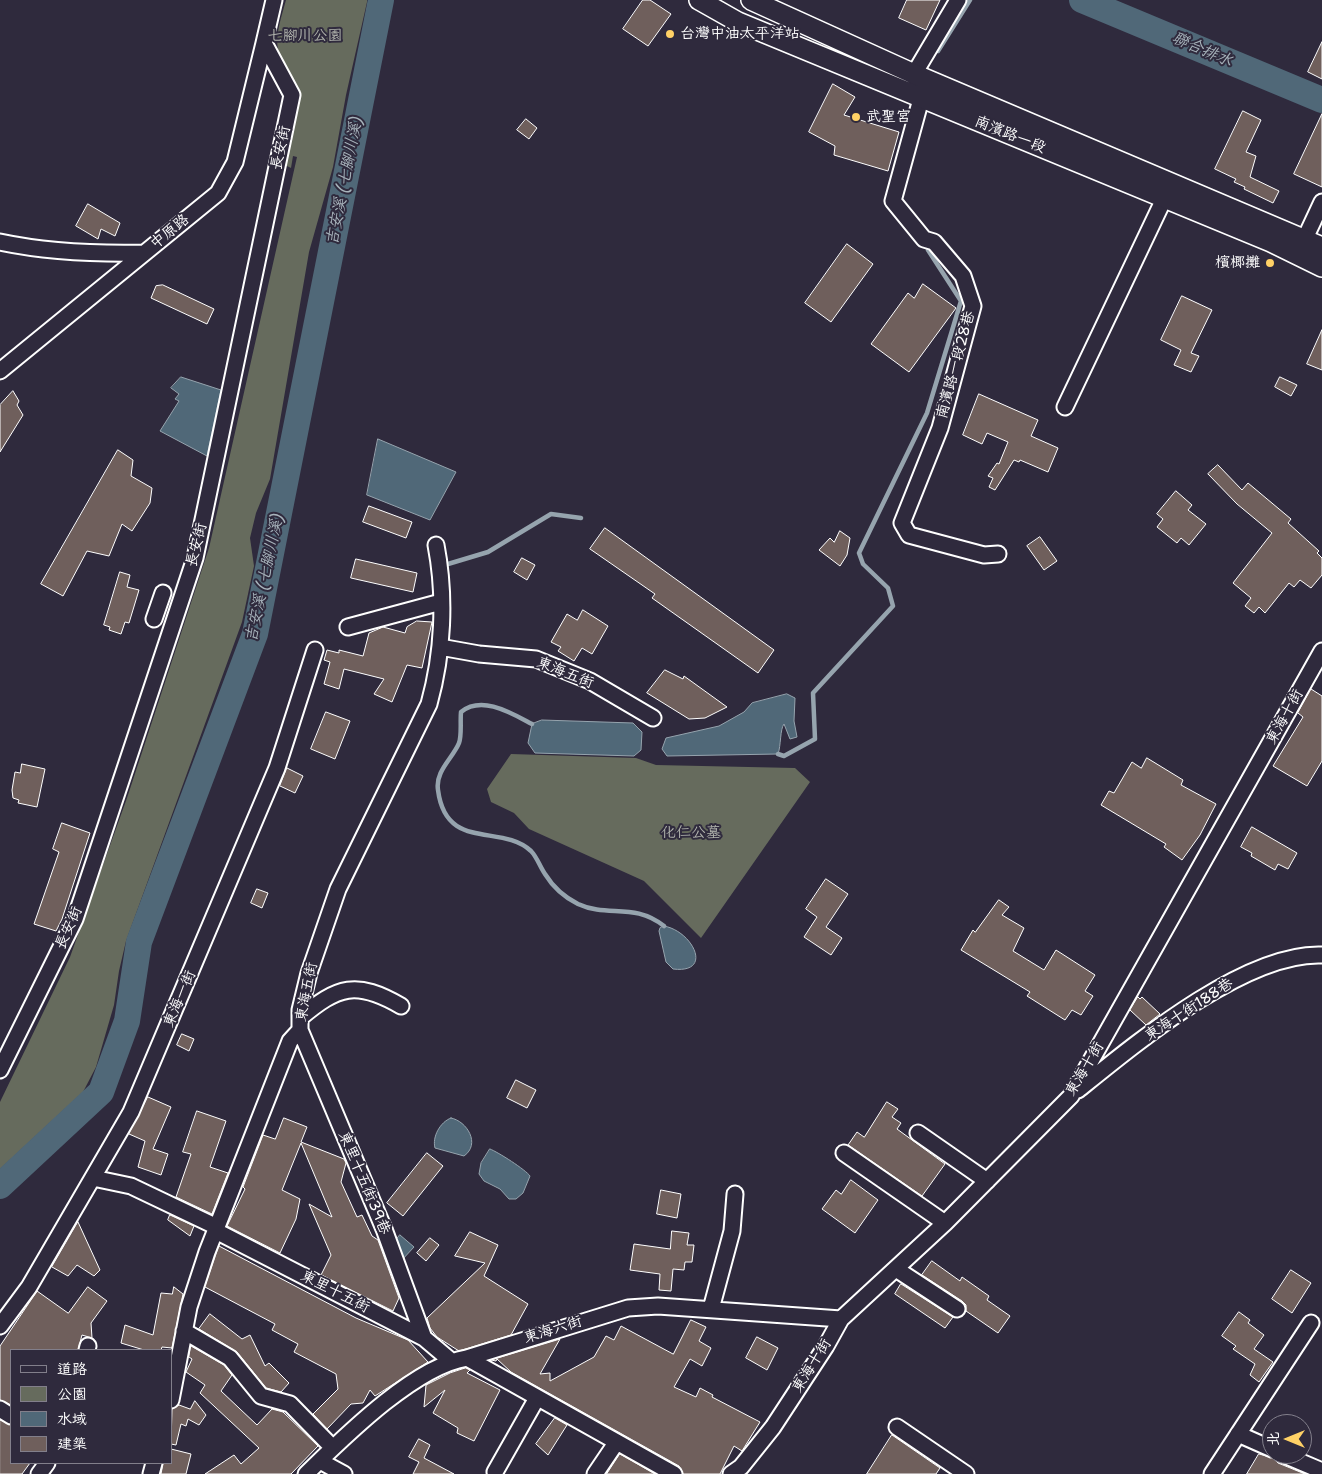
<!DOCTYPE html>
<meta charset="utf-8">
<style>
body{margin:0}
#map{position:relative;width:1322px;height:1474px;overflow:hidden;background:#2f2a3d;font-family:"Shantell Sans","LXGW WenKai TC",sans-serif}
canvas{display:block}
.legend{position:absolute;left:10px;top:1349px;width:162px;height:115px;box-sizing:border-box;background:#2f2a3d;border:1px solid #827f8b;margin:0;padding:6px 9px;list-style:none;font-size:15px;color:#fff}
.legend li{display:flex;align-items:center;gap:10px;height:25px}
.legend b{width:25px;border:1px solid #827f8b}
.north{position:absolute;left:1262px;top:1414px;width:50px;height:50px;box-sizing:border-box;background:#2f2a3d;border:1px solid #827f8b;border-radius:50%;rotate:270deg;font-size:14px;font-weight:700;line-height:20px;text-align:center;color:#fff}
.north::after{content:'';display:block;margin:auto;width:18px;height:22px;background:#ffd166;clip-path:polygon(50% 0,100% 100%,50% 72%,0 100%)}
</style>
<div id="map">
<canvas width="1322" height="1474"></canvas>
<ul class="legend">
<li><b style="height:6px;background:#2f2a3d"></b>道路</li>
<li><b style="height:14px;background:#666b5d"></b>公園</li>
<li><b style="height:14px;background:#506878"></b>水域</li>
<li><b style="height:14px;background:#6f5f5c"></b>建築</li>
</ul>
<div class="north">北</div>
</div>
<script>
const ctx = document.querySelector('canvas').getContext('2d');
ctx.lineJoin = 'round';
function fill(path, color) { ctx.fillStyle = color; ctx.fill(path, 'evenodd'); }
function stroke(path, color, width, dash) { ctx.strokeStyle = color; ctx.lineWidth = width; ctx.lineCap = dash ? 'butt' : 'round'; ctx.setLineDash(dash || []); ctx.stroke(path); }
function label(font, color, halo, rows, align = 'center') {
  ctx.font = font + ' "Shantell Sans","LXGW WenKai TC",sans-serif'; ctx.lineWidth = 4; ctx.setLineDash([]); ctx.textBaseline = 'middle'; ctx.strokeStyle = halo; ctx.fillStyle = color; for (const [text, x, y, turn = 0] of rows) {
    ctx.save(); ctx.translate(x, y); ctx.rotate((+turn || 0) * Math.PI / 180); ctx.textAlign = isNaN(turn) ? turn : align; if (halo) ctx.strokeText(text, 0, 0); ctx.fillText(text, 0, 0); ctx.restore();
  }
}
fill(new Path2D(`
 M 286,0 L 367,0 L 367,2 L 346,95 L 333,167 L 309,252 L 270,479 L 256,513 L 250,538 L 254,566 L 242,622 L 126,941 L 119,971 L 114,1005 L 96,1067 L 83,1092 L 0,1169 L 0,1102 L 70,957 L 127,798 L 209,548 L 297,157 L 293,156 L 291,168 L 285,165 L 300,99 C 299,81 282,68 278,50 C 275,34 282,15 286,0 Z
 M 511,754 L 636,758 L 656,765 L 795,768 L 810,782 L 701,938 L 644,881 L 529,829 L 514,813 L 491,802 L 487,789 Z`), '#666b5d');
const water = new Path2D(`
 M 181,377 L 221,390 L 207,456 L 160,431 L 179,401 L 175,399 L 179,394 L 171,388 Z
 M 378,439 L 456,472 L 430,520 L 367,495 Z
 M 787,694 L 795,698 L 794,721 L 797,737 L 790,739 L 784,724 C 780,729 781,746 778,754 L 667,756 L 662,749 L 666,738 L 719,726 L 744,712 L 752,703 Z
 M 542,720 L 633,723 L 642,732 L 641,750 L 634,756 L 535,753 L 528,743 L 532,724 Z
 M 664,926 C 693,931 714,974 673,969 L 666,962 L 659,931 L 660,928 Z
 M 451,1118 C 467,1121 481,1144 464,1156 L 435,1148 C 432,1137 440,1122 451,1118 Z
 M 490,1149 C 498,1152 526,1170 530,1176 L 523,1193 L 516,1199 L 509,1199 L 500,1189 L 484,1181 L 479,1174 L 481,1163 Z
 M 400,1235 L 414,1247 L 401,1261 L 393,1244 Z`);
fill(water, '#506878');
stroke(water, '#96a4ae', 1);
stroke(new Path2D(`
 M 938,51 L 970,0
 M 448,564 L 488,552 L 551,514 L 581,518
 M 532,724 C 511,713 482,695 461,712 C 460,721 462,735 459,743 C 453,758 435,771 438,790 C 446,852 501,823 531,851 C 537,857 540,867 545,874 C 553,887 564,897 578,904 C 608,918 634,902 664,926
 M 778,754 L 784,756 L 815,739 L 813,693 L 893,606 L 888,588 L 863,564 L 859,553 L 927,413 L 961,301 L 928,250`), '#96a4ae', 4.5);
stroke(new Path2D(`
 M 1082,0 L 1322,100
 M 0,1186 L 101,1092 L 127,1021 L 139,942 L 255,634 L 381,0`), '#506878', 26);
const building = new Path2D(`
 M 643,0 L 650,0 L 671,14 L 648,46 L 623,29 Z
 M 907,0 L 940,0 L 926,30 L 899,18 Z
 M 1322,42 L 1322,79 L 1308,72 Z
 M 833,84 L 855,97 L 844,115 L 899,132 L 888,171 L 834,155 L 835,146 L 809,132 Z
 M 1243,111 L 1261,120 L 1246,152 L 1256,156 L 1250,177 L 1279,191 L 1273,203 L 1244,189 L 1245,187 L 1234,182 L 1236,179 L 1215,169 Z
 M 1322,114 L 1322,187 L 1294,174 Z
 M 526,119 L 537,128 L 529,139 L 517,130 Z
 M 88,204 L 120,223 L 115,236 L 101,229 L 98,239 L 76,226 Z
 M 847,244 L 873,264 L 831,322 L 805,303 Z
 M 923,284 L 956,308 L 909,372 L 871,344 L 908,293 L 914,298 Z
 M 163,285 L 214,309 L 207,324 L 151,298 L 156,286 Z
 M 1182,296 L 1212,310 L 1191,353 L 1199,356 L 1191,372 L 1174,365 L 1181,350 L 1161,340 Z
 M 1322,330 L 1322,370 L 1307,364 Z
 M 1280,377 L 1297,385 L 1291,396 L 1275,387 Z
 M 13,391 L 19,401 L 17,405 L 23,415 L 0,452 L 0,405 Z
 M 979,394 L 1038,420 L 1031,436 L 1058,448 L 1048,472 L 1020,460 L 1019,462 L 1014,460 L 995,490 L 989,487 L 993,478 L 988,476 L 997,463 L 999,464 L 1008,442 L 987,433 L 982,444 L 963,435 Z
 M 118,450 L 133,460 L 131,476 L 152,488 L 150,503 L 132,531 L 122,524 L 109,556 L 87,551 L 63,596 L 41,584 Z
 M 1218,465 L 1242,490 L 1248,483 L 1291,519 L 1288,523 L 1319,551 L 1317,553 L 1322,558 L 1322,575 L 1311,588 L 1300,580 L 1294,587 L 1289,583 L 1265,613 L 1259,607 L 1254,613 L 1245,606 L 1251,598 L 1233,583 L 1272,533 L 1237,504 L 1208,474 Z
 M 1176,491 L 1192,505 L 1188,510 L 1206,524 L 1189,545 L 1181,538 L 1177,543 L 1157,527 L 1163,519 L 1157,514 Z
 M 369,506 L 412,522 L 406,538 L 363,522 Z
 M 605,528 L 774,650 L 758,673 L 652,598 L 655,594 L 590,549 Z
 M 840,531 L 850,538 L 847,555 L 840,566 L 819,550 L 830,538 L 834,542 Z
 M 1040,537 L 1057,561 L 1044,570 L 1027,546 Z
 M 522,558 L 535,565 L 527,580 L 514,572 Z
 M 356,559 L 417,573 L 413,592 L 351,578 Z
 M 120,572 L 130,575 L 127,587 L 139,590 L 129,623 L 125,622 L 121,634 L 109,630 L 110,627 L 104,625 Z
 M 583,610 L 608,626 L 592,654 L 582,648 L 574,661 L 558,651 L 561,647 L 551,642 L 567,614 L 577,620 Z
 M 417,621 L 432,622 L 422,668 L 407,665 L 392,702 L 374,694 L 384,679 L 344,669 L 339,689 L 324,684 L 330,662 L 324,660 L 327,650 L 339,653 L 339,650 L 363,656 L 369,633 L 383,627 L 405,633 L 407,627 Z
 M 665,670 L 683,679 L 684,676 L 727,707 L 705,718 L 689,719 L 647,693 Z
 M 1311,689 L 1322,696 L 1322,761 L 1307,786 L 1273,766 L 1303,717 L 1298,713 Z
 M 326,712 L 350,721 L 335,759 L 311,749 Z
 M 1147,758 L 1183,780 L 1181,785 L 1216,804 L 1200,835 L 1182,860 L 1164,847 L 1166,844 L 1101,805 L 1109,791 L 1114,793 L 1132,762 L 1141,768 Z
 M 22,764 L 45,769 L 37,807 L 18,803 L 19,800 L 13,798 L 12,790 L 15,772 L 20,773 Z
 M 287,768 L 303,776 L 295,793 L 280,786 Z
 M 62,823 L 90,833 L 62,919 L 56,931 L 34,924 L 59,852 L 53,849 Z
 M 1252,827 L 1297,853 L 1288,869 L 1278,864 L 1275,870 L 1251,856 L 1252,853 L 1241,847 Z
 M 826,879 L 848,894 L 826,927 L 842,938 L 831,955 L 804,937 L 817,917 L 806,909 Z
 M 257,889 L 268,893 L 262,908 L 251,903 Z
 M 999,900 L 1009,907 L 1002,915 L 1024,928 L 1013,951 L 1044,970 L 1056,950 L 1095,975 L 1085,991 L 1093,996 L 1081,1015 L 1072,1010 L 1065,1020 L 1027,996 L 1030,992 L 961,950 L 973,930 L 975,932 Z
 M 1138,997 L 1140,999 L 1142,997 L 1160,1014 L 1146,1025 L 1130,1010 Z
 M 182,1034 L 194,1039 L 189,1051 L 177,1045 Z
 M 516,1080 L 536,1090 L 527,1108 L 507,1098 Z
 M 148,1097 L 171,1107 L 153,1149 L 168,1154 L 161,1175 L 138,1167 L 145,1141 L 129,1134 Z
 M 887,1102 L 898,1109 L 892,1117 L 901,1123 L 897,1129 L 945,1164 L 922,1196 L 848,1145 L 857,1132 L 864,1137 Z
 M 197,1111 L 226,1121 L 210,1167 L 228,1173 L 212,1214 L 176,1197 L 191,1154 L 183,1152 Z
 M 284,1118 L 307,1127 L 301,1142 L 344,1159 L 346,1163 L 341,1182 L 357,1217 L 362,1215 L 372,1236 L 378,1240 L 399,1298 L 393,1311 L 321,1275 L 331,1255 L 309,1204 L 332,1217 L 301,1143 L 282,1190 L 300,1199 L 296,1219 L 280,1253 L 227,1226 L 245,1189 L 243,1187 L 263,1135 L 275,1139 Z
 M 427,1153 L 443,1166 L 403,1216 L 387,1203 Z
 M 851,1180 L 878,1200 L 855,1233 L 822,1209 L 836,1190 L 841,1194 Z
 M 661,1190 L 681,1194 L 677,1218 L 657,1214 Z
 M 170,1215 L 194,1226 L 190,1236 L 168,1220 Z
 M 78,1222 L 100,1270 L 94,1276 L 77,1265 L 68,1276 L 52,1267 Z
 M 672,1231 L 689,1233 L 687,1245 L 694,1245 L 692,1262 L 685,1262 L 684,1270 L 673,1269 L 671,1291 L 659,1290 L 660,1274 L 630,1270 L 634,1244 L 670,1249 Z
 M 470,1232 L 498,1245 L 484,1276 L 528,1304 L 511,1335 L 459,1351 L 437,1337 L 430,1328 L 427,1318 L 485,1263 L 455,1256 Z
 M 430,1238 L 439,1245 L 426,1261 L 417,1253 Z
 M 219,1246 L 356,1318 L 408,1340 L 428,1362 L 375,1396 L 370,1390 L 363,1403 L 351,1404 L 327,1429 L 313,1414 L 338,1389 L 336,1374 L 294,1352 L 298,1344 L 272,1330 L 275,1324 L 205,1287 Z
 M 932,1261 L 960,1281 L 962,1277 L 989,1296 L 987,1300 L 1010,1316 L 998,1333 L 966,1311 L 966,1305 L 962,1301 L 922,1275 Z
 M 1291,1270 L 1311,1283 L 1292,1313 L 1272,1299 Z
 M 901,1284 L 953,1317 L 945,1328 L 895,1294 Z
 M 88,1287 L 107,1301 L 91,1323 L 92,1338 L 82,1335 L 78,1350 L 11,1350 L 11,1405 L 0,1400 L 0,1346 L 37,1291 L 68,1313 Z
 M 174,1287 L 183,1294 L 172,1348 L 162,1347 L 161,1350 L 144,1350 L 121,1343 L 125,1325 L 153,1335 L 161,1293 L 172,1294 Z
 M 1239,1312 L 1250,1320 L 1248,1323 L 1264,1335 L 1254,1349 L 1273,1362 L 1259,1382 L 1250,1375 L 1255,1364 L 1233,1349 L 1236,1346 L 1222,1336 Z
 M 210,1314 L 242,1339 L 250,1335 L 265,1366 L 269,1363 L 289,1383 L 281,1392 L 266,1388 L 237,1352 L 199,1329 Z
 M 691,1320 L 706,1327 L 699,1341 L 711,1348 L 702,1366 L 690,1359 L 674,1387 L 696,1397 L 700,1388 L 713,1395 L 712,1397 L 760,1422 L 742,1451 L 734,1446 L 720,1474 L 683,1474 L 679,1466 L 511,1372 L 497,1359 L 496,1361 L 491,1360 L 560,1339 L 540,1374 L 550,1373 L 550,1381 L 594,1357 L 606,1336 L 614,1340 L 621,1326 L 673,1354 Z
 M 757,1337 L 778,1348 L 767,1370 L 746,1358 Z
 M 191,1346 L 224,1365 L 232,1375 L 221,1391 L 257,1425 L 272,1409 L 283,1412 L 318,1446 L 291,1474 L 205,1474 L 234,1455 L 241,1464 L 259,1448 L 200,1393 L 205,1385 L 186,1372 L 192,1359 L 189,1357 Z
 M 466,1368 L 470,1370 L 467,1373 L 500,1390 L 474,1441 L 457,1433 L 458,1428 L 433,1413 L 445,1390 L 424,1407 L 426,1385 L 450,1373 Z
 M 195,1401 L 206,1415 L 199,1425 L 188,1419 L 186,1426 L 181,1424 L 176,1445 L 171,1444 L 172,1409 L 179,1405 L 190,1409 Z
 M 555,1418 L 567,1425 L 548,1455 L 536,1444 Z
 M 0,1420 L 11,1425 L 11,1463 L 30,1463 L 22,1474 L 0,1474 Z
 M 892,1435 L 940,1468 L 936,1474 L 867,1474 Z
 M 419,1439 L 430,1445 L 424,1458 L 454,1474 L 413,1474 L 419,1462 L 409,1457 Z
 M 171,1449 L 191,1454 L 186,1474 L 161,1474 L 163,1463 L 171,1463 Z
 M 620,1454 L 655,1474 L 607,1474 Z
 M 1259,1454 L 1274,1458 L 1278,1463 L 1305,1474 L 1247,1474 Z`);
fill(building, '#6f5f5c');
stroke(building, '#fff', 1);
const minor = new Path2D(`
 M 958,0 L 914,74 L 921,99 L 893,201 L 924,239 L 934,242 L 963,276 L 973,306 L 940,428 L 902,523 L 909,535 L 984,555 L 998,554
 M 0,242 C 47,252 96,254 144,253
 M 1300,249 L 1322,202
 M 0,371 L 218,193 L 235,162 L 264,43
 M 1065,407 L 1164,199
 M 154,619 L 163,593
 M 348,627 L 441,602
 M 440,647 L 479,654 L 536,659 L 590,681 L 653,718
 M 300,1018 C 338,986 356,980 401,1006
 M 300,1030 L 384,1229 L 424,1338
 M 0,1070 L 75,919 L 195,558 L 292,95 L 264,43 L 274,0
 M 1078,1090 C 1135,1044 1245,952 1322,955
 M 918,1133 L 987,1181
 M 844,1153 L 945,1223
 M 93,1178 L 131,1186 L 217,1227
 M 216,1231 L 424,1338 L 450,1360
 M 896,1269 L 957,1309
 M 711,1309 L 732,1231 L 735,1194
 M 0,1326 L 29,1287 L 131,1112 L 277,768 L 315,650
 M 184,1331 L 230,1358 L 261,1396 L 290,1404 L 333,1448
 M 87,1350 L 88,1346
 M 467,1358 L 674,1474
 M 171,1400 L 189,1307 L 207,1252 L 290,1041 L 300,1030 L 300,1010 L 309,973 L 338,889 L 429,704 C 443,654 446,597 436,545
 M 0,1409 L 11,1416
 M 897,1427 L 966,1474
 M 1238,1434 L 1272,1449
 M 1282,1454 L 1322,1471
 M 320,1461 L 344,1474
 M 495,1472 L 537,1398
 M 39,1474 L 47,1463
 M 151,1474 L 154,1463
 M 306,1474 C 344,1437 415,1366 467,1358 L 628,1308 L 658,1306 L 841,1319
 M 595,1474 L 616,1443
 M 731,1474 L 741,1467 L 773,1427 L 826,1346 L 841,1319 L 945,1223 L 1071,1096 L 1322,651
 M 1212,1474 L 1311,1323`);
const major = new Path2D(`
 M 699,0 L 738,22 L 1271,242 L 1322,267
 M 751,0 L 914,74 L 1322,247`);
stroke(minor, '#fff', 19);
stroke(major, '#fff', 22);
stroke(minor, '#2f2a3d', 15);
stroke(major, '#2f2a3d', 19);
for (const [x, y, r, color] of [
 [670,34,5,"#ffd166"],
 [856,117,5,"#ffd166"],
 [1270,263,5,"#ffd166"]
]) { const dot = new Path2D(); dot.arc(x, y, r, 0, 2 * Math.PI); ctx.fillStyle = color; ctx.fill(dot); stroke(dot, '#2f2a3d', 2); }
label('15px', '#fff', '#2f2a3d', [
 ["台灣中油太平洋站",680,34],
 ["武聖宮",866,117],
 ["檳榔攤",1260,263,"right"]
], 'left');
label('15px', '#b2b5ae', '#2f2a3d', [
 ["七腳川公園",305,36],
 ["化仁公墓",691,833]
]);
label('15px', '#fff', '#2f2a3d', [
 ["南濱路一段",1010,135,22],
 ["長安街",281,148,-78],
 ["中原路",170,232,-39],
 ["南濱路一段28巷",956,365,-75],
 ["長安街",197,545,-76],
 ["東海五街",565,673,22],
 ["東海十街",1285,717,-61],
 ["長安街",69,928,-66],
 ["東海五街",307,992,-79],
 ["東海一街",180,999,-67],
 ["東海十街188巷",1189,1010,-33],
 ["東海十街",1085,1069,-59],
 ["東里十五街39巷",364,1183,67],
 ["東里十五街",335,1292,27],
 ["東海六街",553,1330,-17],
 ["東海十街",812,1366,-58]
]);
label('italic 16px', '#a8b4bc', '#2f2a3d', [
 ["聯合排水",1202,50,23],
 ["吉安溪 (七腳川溪)",345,181,-79],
 ["吉安溪 (七腳川溪)",265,578,-78]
]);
</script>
